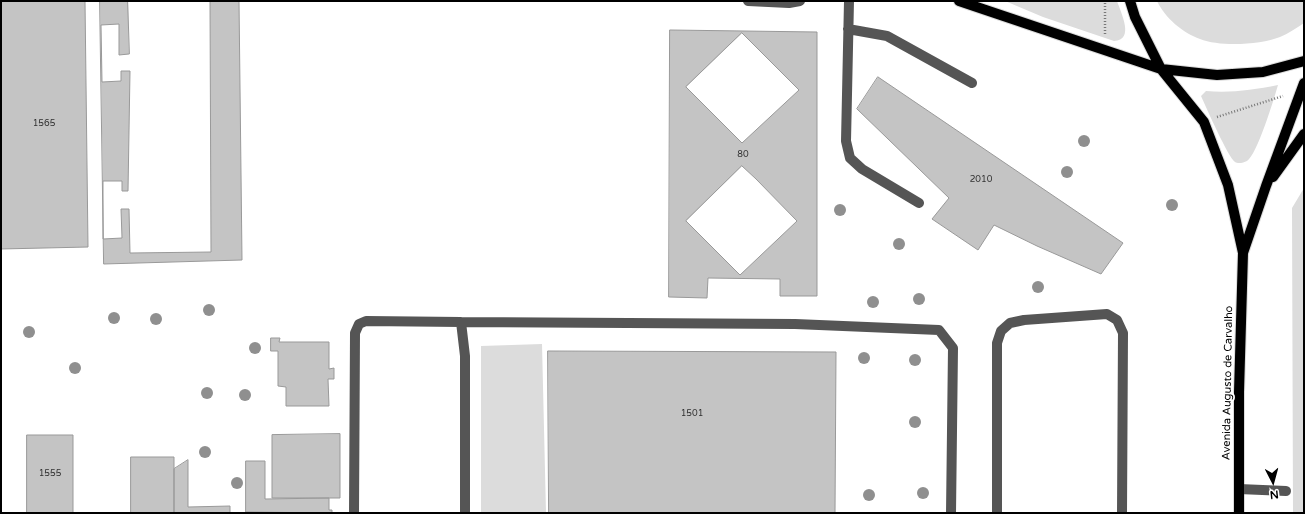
<!DOCTYPE html>
<style>
body{margin:0}
#map{position:relative;width:1305px;height:514px;overflow:hidden;background:#fff;font-family:"Varela Round",sans-serif}
canvas{display:block}
.frame{position:absolute;inset:0;border:2px solid #000;pointer-events:none}
.north{position:absolute;left:1253px;top:462px;width:40px;height:40px;-webkit-text-stroke:3px #fff;paint-order:stroke;rotate:174deg;font-size:11px;font-weight:700;line-height:16px;text-align:center;color:#000}
.north::after{content:'';display:block;margin:auto;width:14px;height:18px;background:#000;clip-path:polygon(50% 0,100% 100%,50% 72%,0 100%)}
</style>
<div id="map">
<canvas width="1305" height="514"></canvas>
<div class="frame"></div>
<div class="north">N</div>
</div>
<script>
const ctx = document.querySelector('canvas').getContext('2d');
ctx.lineJoin = 'round';
function fill(path, color) { ctx.fillStyle = color; ctx.fill(path, 'evenodd'); }
function stroke(path, color, width, dash) { ctx.strokeStyle = color; ctx.lineWidth = width; ctx.lineCap = dash ? 'butt' : 'round'; ctx.setLineDash(dash || []); ctx.stroke(path); }
function label(font, color, halo, rows, align = 'center') {
  ctx.font = font + ' "Varela Round",sans-serif'; ctx.lineWidth = 3.5; ctx.setLineDash([]); ctx.textBaseline = 'middle'; ctx.strokeStyle = halo; ctx.fillStyle = color; for (const [text, x, y, turn = 0] of rows) {
    ctx.save(); ctx.translate(x, y); ctx.rotate((+turn || 0) * Math.PI / 180); ctx.textAlign = isNaN(turn) ? turn : align; if (halo) ctx.strokeText(text, 0, 0); ctx.fillText(text, 0, 0); ctx.restore();
  }
}
fill(new Path2D(`
 M 1005,1 L 1117,1 C 1121,13 1135,40 1114,41 L 1043,17 Z
 M 1157,1 L 1304,1 L 1304,23 C 1296,28 1288,34 1280,37 C 1260,45 1220,47 1200,39 C 1183,33 1165,18 1157,1 Z
 M 1278,85 C 1274,99 1257,155 1247,161 C 1243,163 1238,164 1235,162 C 1228,157 1206,107 1201,96 L 1206,91 C 1231,93 1253,90 1278,85 Z
 M 1304,188 L 1304,513 L 1293,513 L 1292,208 Z
 M 542,344 L 546,513 L 481,513 L 481,346 Z`), '#dcdcdc');
const building = new Path2D(`
 M 1,1 L 85,1 L 88,247 L 1,249 Z
 M 100,1 L 239,1 L 242,260 L 104,264 Z
 M 128,1 L 210,1 L 211,252 L 130,253 L 129,209 L 121,209 L 122,238 L 103,239 L 103,181 L 122,181 L 122,191 L 128,191 L 130,71 L 121,71 L 121,81 L 102,82 L 101,25 L 119,24 L 119,55 L 129,54 Z
 M 670,30 L 817,32 L 817,296 L 780,296 L 780,279 L 708,278 L 707,298 L 669,297 Z
 M 742,33 L 799,90 L 742,143 L 686,87 Z
 M 878,77 L 1123,243 L 1101,274 L 1037,246 L 994,225 L 978,250 L 932,219 L 949,198 L 857,109 Z
 M 742,166 L 756,179 L 797,221 L 740,275 L 686,221 Z
 M 271,338 L 280,338 L 279,342 L 329,342 L 329,369 L 334,368 L 334,379 L 328,379 L 329,406 L 286,406 L 286,387 L 278,386 L 278,351 L 271,351 Z
 M 548,351 L 836,352 L 835,513 L 549,513 Z
 M 340,434 L 340,498 L 272,498 L 272,435 Z
 M 27,435 L 73,435 L 73,513 L 27,513 Z
 M 131,457 L 174,457 L 174,513 L 131,513 Z
 M 188,460 L 188,507 L 230,506 L 230,513 L 174,513 L 174,469 Z
 M 246,461 L 265,461 L 265,499 L 329,498 L 329,510 L 332,510 L 332,513 L 246,512 Z`);
fill(building, '#c4c4c4');
stroke(building, '#999', 1);
const major = new Path2D(`
 M 959,1 L 1161,69 L 1217,75 L 1263,72 L 1304,61
 M 1130,1 L 1135,17 L 1161,69 L 1204,122 L 1228,185 L 1243,253 L 1239,392 L 1239,513
 M 1273,177 L 1304,134
 M 1243,253 L 1266,186 L 1304,83`);
stroke(major, '#dbdbdb', 12);
stroke(new Path2D(`
 M 1105,34 L 1105,1
 M 1217,117 L 1283,96`), '#777', 2.5, [1, 2]);
stroke(new Path2D(`
 M 748,1 L 789,3 L 800,1
 M 849,1 L 846,141 L 850,158 L 862,169 L 919,203
 M 848,29 L 887,36 L 972,83
 M 1239,489 L 1286,491
 M 354,513 L 355,333 L 359,324 L 366,321 L 461,322
 M 465,513 L 465,356 L 461,322 L 795,324 L 939,330 L 953,348 L 951,513
 M 997,513 L 997,343 L 1001,331 L 1010,323 L 1024,320 L 1107,314 L 1117,320 L 1123,333 L 1122,513`), '#555', 10);
stroke(major, '#000', 10);
ctx.fillStyle = '#8f8f8f';
for (const [x, y] of [
 [1084,141],
 [1067,172],
 [1172,205],
 [840,210],
 [899,244],
 [1038,287],
 [919,299],
 [873,302],
 [209,310],
 [114,318],
 [156,319],
 [29,332],
 [255,348],
 [864,358],
 [915,360],
 [75,368],
 [207,393],
 [245,395],
 [915,422],
 [205,452],
 [237,483],
 [923,493],
 [869,495]
]) { ctx.beginPath(); ctx.arc(x, y, 6, 0, 2 * Math.PI); ctx.fill(); }
label('9px', '#313131', null, [
 ["1565",44,124],
 ["80",743,155],
 ["2010",981,180],
 ["1501",692,414],
 ["1555",50,474]
]);
label('11px', '#000', '#fff', [
 ["Avenida Augusto de Carvalho",1228,383,-89]
]);
</script>
